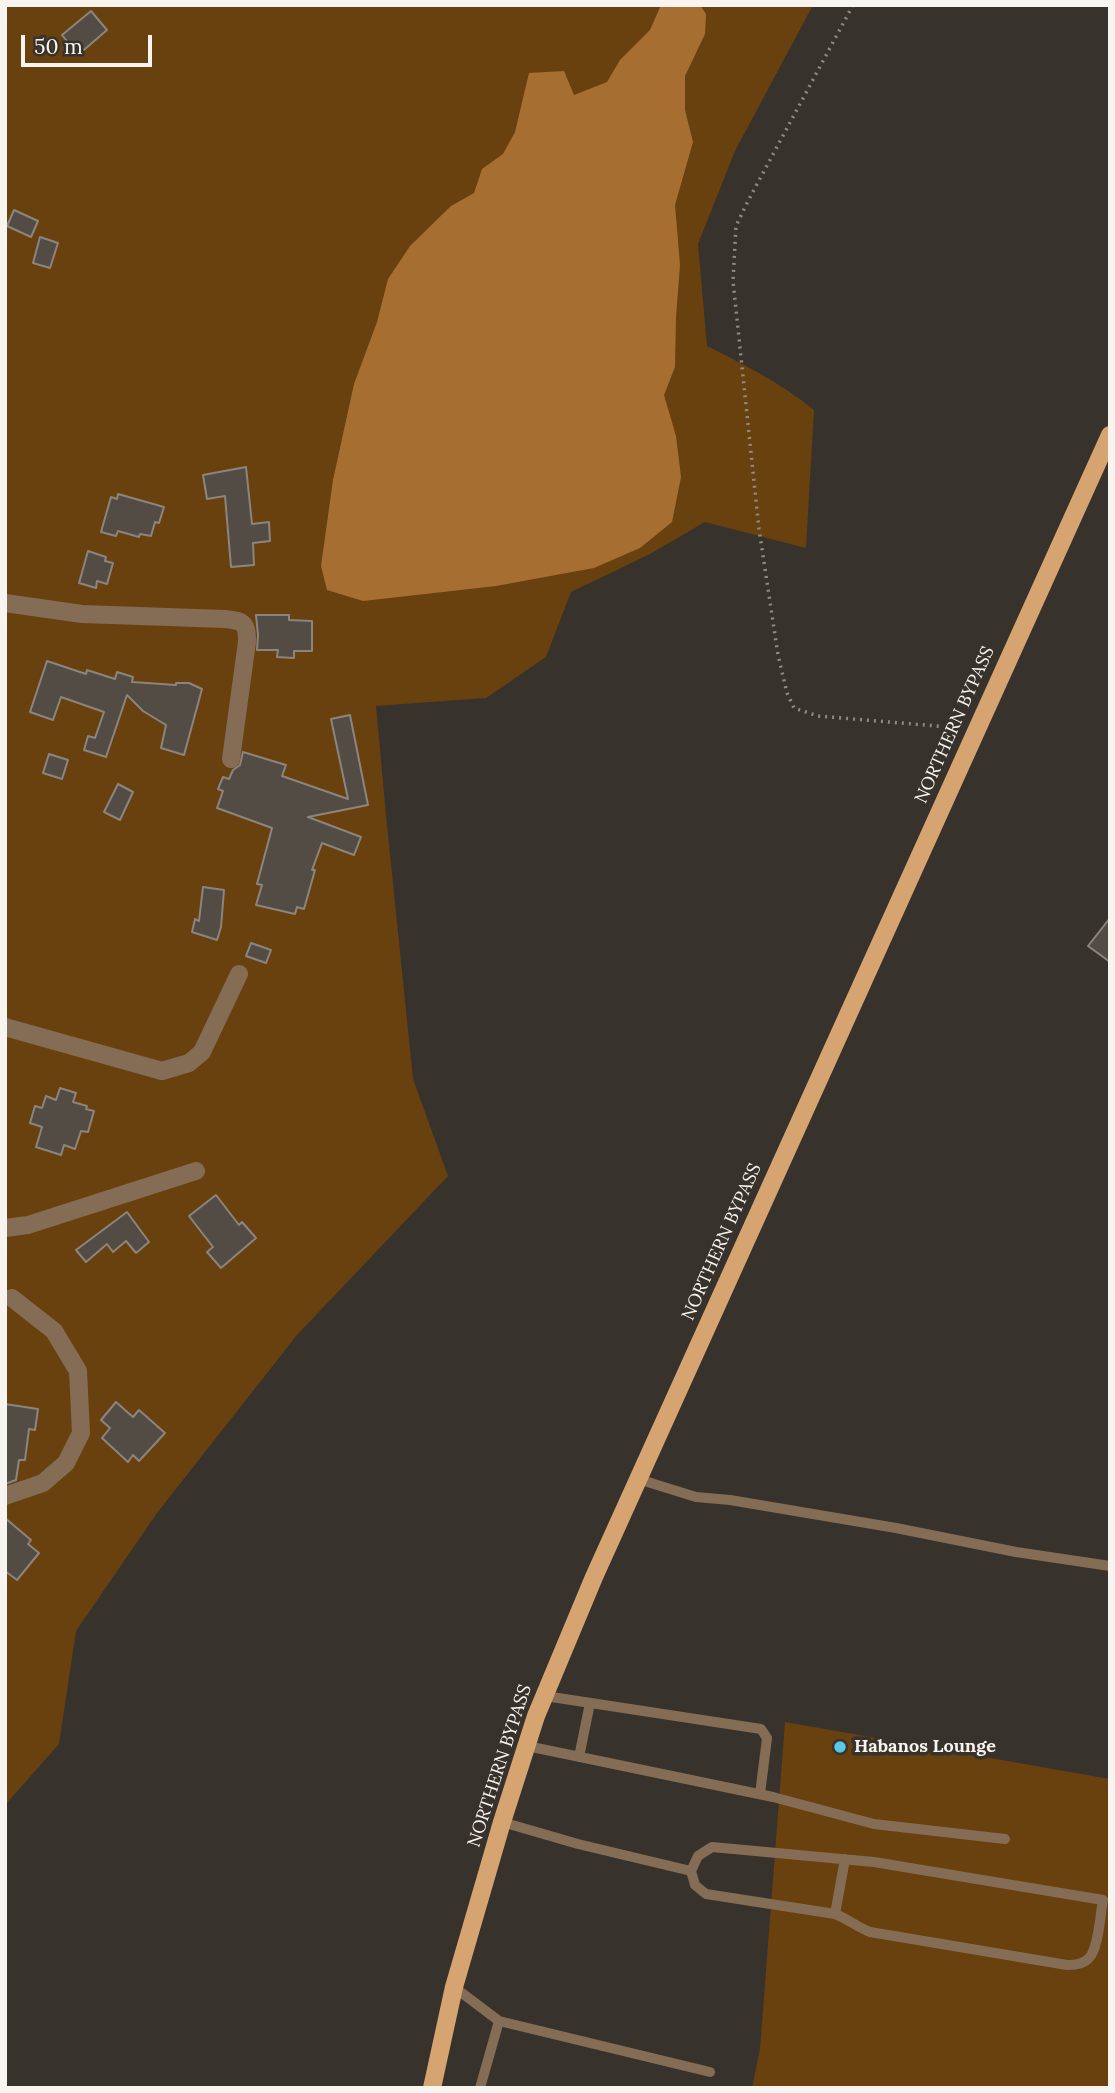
<!DOCTYPE html>
<style>
body{margin:0}
#map{position:relative;width:1115px;height:2093px;overflow:hidden;background:#38322c;font-family:Lora,serif}
canvas{display:block}
.frame{position:absolute;inset:0;border:7px solid #f8f4f0;pointer-events:none}
.scale{position:absolute;left:21px;top:35px;width:131px;height:32px;box-sizing:border-box;border:4px solid #f8f4f0;border-top:0;padding-left:9px;font-size:21px;line-height:24px;white-space:nowrap;color:#f8f4f0;-webkit-text-stroke:5px #38322c;paint-order:stroke}
</style>
<div id="map">
<canvas width="1115" height="2093"></canvas>
<div class="frame"></div>
<div class="scale">50 m</div>
</div>
<script>
const ctx = document.querySelector('canvas').getContext('2d');
ctx.lineJoin = 'round';
function fill(path, color) { ctx.fillStyle = color; ctx.fill(path, 'evenodd'); }
function stroke(path, color, width, dash) { ctx.strokeStyle = color; ctx.lineWidth = width; ctx.lineCap = dash ? 'butt' : 'round'; ctx.setLineDash(dash || []); ctx.stroke(path); }
function label(font, color, halo, rows, align = 'center') {
  ctx.font = font + ' Lora,serif'; ctx.lineWidth = 7; ctx.setLineDash([]); ctx.textBaseline = 'middle'; ctx.strokeStyle = halo; ctx.fillStyle = color; for (const [text, x, y, turn = 0] of rows) {
    ctx.save(); ctx.translate(x, y); ctx.rotate((+turn || 0) * Math.PI / 180); ctx.textAlign = isNaN(turn) ? turn : align; if (halo) ctx.strokeText(text, 0, 0); ctx.fillText(text, 0, 0); ctx.restore();
  }
}
fill(new Path2D(`
 M 5,5 L 813,5 L 735,151 L 698,244 L 707,346 C 745,365 781,383 814,410 L 806,548 L 705,522 L 650,554 L 571,592 L 546,657 L 486,698 L 376,706 L 386,815 L 413,1079 L 448,1176 L 297,1335 L 157,1513 L 76,1631 L 59,1744 L 5,1805 Z
 M 785,1722 L 1110,1779 L 1110,2088 L 752,2088 L 760,2049 Z`), '#68410f');
fill(new Path2D(`
 M 661,5 L 700,5 L 706,14 L 705,34 L 685,76 L 685,110 L 693,142 L 675,205 L 680,265 L 676,317 L 675,367 L 664,395 L 676,436 L 681,477 L 672,522 L 640,548 L 594,568 L 496,586 L 363,601 L 327,590 L 321,566 L 333,480 L 354,384 L 377,322 L 388,279 L 410,246 L 451,206 L 474,193 L 482,169 L 503,154 L 515,132 L 529,73 L 564,71 L 574,95 L 607,82 L 620,60 L 650,30 Z`), '#a66f31');
const building = new Path2D(`
 M 91,11 L 107,30 L 78,55 L 62,35 Z
 M 14,210 L 38,221 L 31,237 L 7,226 Z
 M 40,237 L 58,243 L 50,268 L 33,263 Z
 M 246,467 L 252,524 L 269,522 L 270,541 L 253,543 L 254,565 L 231,567 L 225,496 L 207,499 L 203,475 Z
 M 118,494 L 164,507 L 159,523 L 155,522 L 151,536 L 140,534 L 139,537 L 118,531 L 116,536 L 101,532 L 111,497 L 117,499 Z
 M 88,551 L 106,557 L 105,561 L 113,563 L 107,584 L 97,581 L 96,588 L 79,583 Z
 M 256,615 L 289,615 L 289,620 L 312,621 L 312,651 L 294,651 L 294,658 L 277,657 L 278,650 L 257,650 L 258,635 Z
 M 47,661 L 86,674 L 87,670 L 115,679 L 117,672 L 133,677 L 132,682 L 176,685 L 176,683 L 189,683 L 202,689 L 184,755 L 161,748 L 166,725 L 143,711 L 127,695 L 106,757 L 84,750 L 88,736 L 95,738 L 104,712 L 61,697 L 53,720 L 30,712 Z
 M 350,715 L 368,805 L 308,817 L 361,837 L 354,855 L 322,843 L 312,870 L 315,870 L 304,909 L 297,907 L 295,914 L 256,905 L 262,885 L 257,884 L 272,828 L 217,808 L 223,791 L 218,789 L 223,777 L 229,779 L 233,770 L 240,765 L 243,752 L 286,765 L 282,776 L 348,799 L 331,719 Z
 M 49,754 L 68,760 L 62,779 L 43,773 Z
 M 118,784 L 133,792 L 120,820 L 104,812 Z
 M 203,887 L 224,890 L 221,927 L 217,940 L 192,932 L 195,919 L 199,921 Z
 M 1110,918 L 1110,962 L 1088,946 Z
 M 251,943 L 271,950 L 266,963 L 246,956 Z
 M 60,1088 L 76,1093 L 73,1102 L 87,1106 L 86,1109 L 94,1111 L 88,1132 L 81,1131 L 75,1149 L 64,1145 L 61,1155 L 36,1147 L 42,1127 L 30,1123 L 35,1106 L 42,1108 L 46,1096 L 56,1100 Z
 M 216,1195 L 239,1225 L 242,1222 L 256,1238 L 221,1268 L 207,1252 L 213,1247 L 189,1216 Z
 M 127,1212 L 149,1242 L 136,1253 L 126,1241 L 113,1252 L 107,1244 L 86,1262 L 76,1250 Z
 M 116,1402 L 133,1417 L 139,1410 L 165,1433 L 139,1461 L 133,1455 L 128,1462 L 102,1438 L 110,1428 L 101,1420 Z
 M 5,1404 L 38,1409 L 35,1430 L 29,1429 L 25,1460 L 19,1460 L 16,1480 L 5,1484 Z
 M 5,1518 L 31,1540 L 28,1544 L 39,1553 L 17,1580 L 5,1571 Z`);
fill(building, '#524c45');
stroke(building, '#8c857d', 2);
stroke(new Path2D(`
 M 853,5 L 748,201 L 736,226 L 733,281 L 759,529 L 778,655 L 787,693 L 794,708 L 818,716 L 960,728`), '#8f8a85', 3.5, [2, 5]);
stroke(new Path2D(`
 M 638,1479 L 696,1497 L 730,1500 L 896,1528 L 1016,1552 L 1110,1566
 M 545,1696 L 761,1729 L 767,1738 L 760,1794
 M 527,1746 L 773,1797 L 874,1824 L 1005,1839
 M 579,1757 L 590,1703
 M 502,1822 L 578,1844 L 691,1871 L 698,1856 L 712,1847 L 874,1862 L 1103,1900 C 1100,1914 1099,1948 1089,1958 C 1084,1964 1075,1965 1067,1965 L 870,1932 C 857,1927 848,1919 835,1914 L 706,1894 L 695,1885 L 691,1871
 M 835,1914 L 845,1859
 M 454,1987 L 499,2021 L 480,2088
 M 499,2021 L 710,2072`), '#846d54', 10);
stroke(new Path2D(`
 M 5,603 L 82,614 L 225,619 C 244,621 247,623 247,642 L 231,759
 M 5,1027 L 162,1071 L 189,1063 L 202,1052 L 239,974
 M 5,1228 L 28,1225 L 196,1171
 M 5,1496 L 43,1483 L 66,1463 L 81,1433 L 78,1371 L 54,1331 L 12,1298`), '#846d54', 18);
stroke(new Path2D(`
 M 432,2088 L 454,1987 L 502,1822 L 536,1716 L 594,1577 L 1110,435`), '#d5a471', 18);
for (const [x, y, r, color] of [
 [840,1747,7,"#59c8e4"]
]) { const dot = new Path2D(); dot.arc(x, y, r, 0, 2 * Math.PI); ctx.fillStyle = color; ctx.fill(dot); stroke(dot, '#38322c', 2.5); }
label('18px', '#f8f4f0', '#38322c', [
 ["NORTHERN BYPASS",955,725,-66],
 ["NORTHERN BYPASS",722,1242,-66],
 ["NORTHERN BYPASS",500,1766,-72]
]);
label('bold 18px', '#f8f4f0', '#38322c', [
 ["Habanos Lounge",854,1747]
], 'left');
</script>
